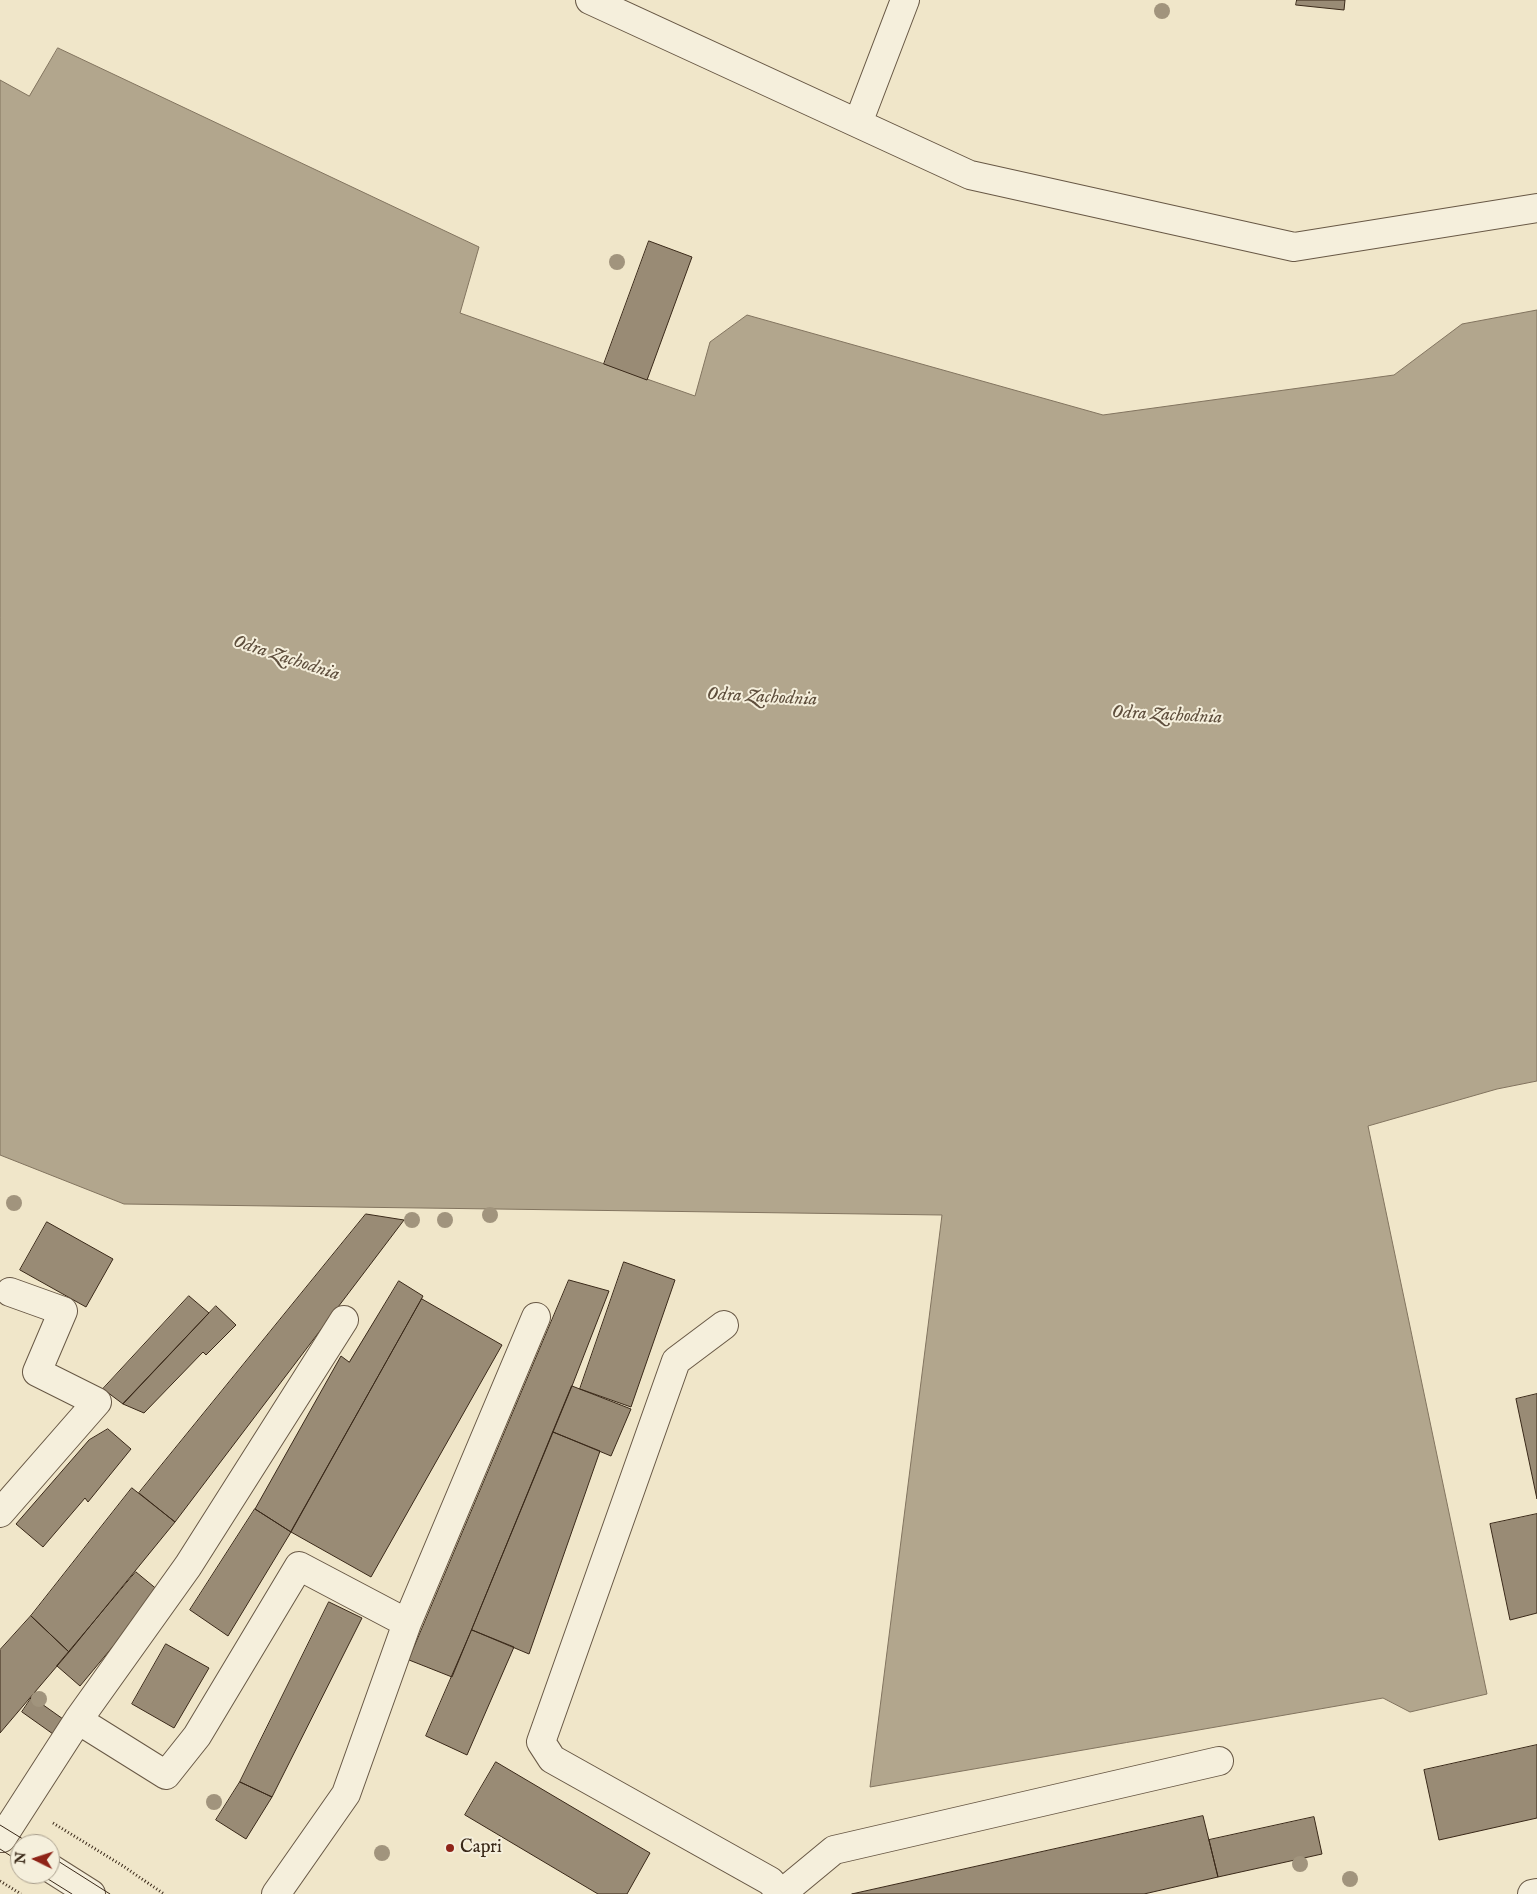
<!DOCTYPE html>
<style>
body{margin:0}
#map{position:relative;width:1537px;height:1894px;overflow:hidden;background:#f0e6c9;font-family:"IM FELL English",serif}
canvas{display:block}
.north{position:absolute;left:10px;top:1834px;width:50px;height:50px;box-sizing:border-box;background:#f5efdc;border:1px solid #aaa08e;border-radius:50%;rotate:274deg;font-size:14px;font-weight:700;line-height:20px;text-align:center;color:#3a2919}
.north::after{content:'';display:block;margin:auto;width:18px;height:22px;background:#8f2418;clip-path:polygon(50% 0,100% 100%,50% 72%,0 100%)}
</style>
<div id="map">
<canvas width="1537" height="1894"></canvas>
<div class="north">N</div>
</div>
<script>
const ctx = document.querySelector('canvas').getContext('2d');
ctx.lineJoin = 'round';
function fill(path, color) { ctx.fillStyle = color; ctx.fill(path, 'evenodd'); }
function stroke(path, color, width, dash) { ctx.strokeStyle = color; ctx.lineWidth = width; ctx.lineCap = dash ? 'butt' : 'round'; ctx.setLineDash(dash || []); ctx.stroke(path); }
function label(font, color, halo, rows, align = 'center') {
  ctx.font = font + ' "IM FELL English",serif'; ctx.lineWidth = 4; ctx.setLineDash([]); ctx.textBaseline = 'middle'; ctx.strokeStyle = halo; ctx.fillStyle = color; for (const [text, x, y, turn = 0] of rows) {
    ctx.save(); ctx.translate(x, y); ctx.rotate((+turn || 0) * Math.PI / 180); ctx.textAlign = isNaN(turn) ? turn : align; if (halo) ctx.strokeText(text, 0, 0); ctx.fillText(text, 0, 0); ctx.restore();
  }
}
const water = new Path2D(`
 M 58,48 L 479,247 L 460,313 L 695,396 L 710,342 L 747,315 L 1103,415 L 1394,375 L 1462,324 L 1537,310 L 1537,1081 L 1497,1089 L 1368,1126 L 1487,1694 L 1410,1712 L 1383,1698 L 870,1787 L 942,1215 L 124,1204 L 0,1155 L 0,80 L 29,96 Z`);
fill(water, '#b2a68d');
stroke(water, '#82745f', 1);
const building = new Path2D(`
 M 1297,0 L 1345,0 L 1344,10 L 1296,5 Z
 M 649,241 L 692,257 L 647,380 L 604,364 Z
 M 366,1214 L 404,1220 L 175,1522 L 139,1493 Z
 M 47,1222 L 113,1259 L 86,1307 L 20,1270 Z
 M 624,1262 L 675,1280 L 631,1407 L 580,1389 Z
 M 569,1280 L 609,1291 L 572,1386 L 452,1677 L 409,1660 Z
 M 399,1281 L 423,1296 L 291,1532 L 255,1509 L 341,1356 L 349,1362 Z
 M 189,1296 L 209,1313 L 123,1404 L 103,1389 Z
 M 422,1299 L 502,1345 L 371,1577 L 291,1532 Z
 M 216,1306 L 236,1325 L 206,1355 L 203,1352 L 144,1413 L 123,1404 Z
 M 572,1386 L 631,1409 L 611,1456 L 553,1432 Z
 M 1537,1394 L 1537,1499 L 1516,1399 Z
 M 108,1429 L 131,1449 L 88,1502 L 85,1498 L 43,1547 L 16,1524 L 89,1440 Z
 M 553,1432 L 600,1451 L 529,1654 L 472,1630 Z
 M 132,1488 L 175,1522 L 69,1652 L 31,1616 Z
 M 255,1509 L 291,1532 L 228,1636 L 190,1610 Z
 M 1537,1514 L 1537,1613 L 1510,1620 L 1490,1524 Z
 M 136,1572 L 159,1591 L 80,1686 L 57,1666 Z
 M 329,1602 L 362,1618 L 272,1797 L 240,1782 Z
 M 31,1616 L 69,1652 L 0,1733 L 0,1650 Z
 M 472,1630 L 514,1647 L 467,1755 L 426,1736 Z
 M 166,1644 L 209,1668 L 174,1728 L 132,1704 Z
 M 32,1697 L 63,1719 L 53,1734 L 22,1712 Z
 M 1537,1745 L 1537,1818 L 1439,1840 L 1424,1770 Z
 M 496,1762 L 650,1853 L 627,1894 L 598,1894 L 465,1815 Z
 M 240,1782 L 272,1797 L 246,1839 L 216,1820 Z
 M 1203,1816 L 1218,1877 L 1144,1894 L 852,1894 Z
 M 1314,1817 L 1322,1854 L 1218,1877 L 1209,1840 Z`);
fill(building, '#998b75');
stroke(building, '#3a2919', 1);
const minor = new Path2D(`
 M 590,0 L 970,175 L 1294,247 L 1537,208
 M 858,123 L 905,0
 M 344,1320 L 188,1566 L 78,1720 L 166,1775 L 197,1736 L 299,1566 L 407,1623
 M 724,1325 L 676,1361 L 541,1742 L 552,1759 L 770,1881 L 782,1894
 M 0,1513 L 97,1402 L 37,1372 L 63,1311 L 10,1292
 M 2,1838 L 78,1720
 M 50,1868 L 91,1894
 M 782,1893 L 834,1850 L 1219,1761
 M 276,1894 L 346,1794 L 407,1623 L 536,1317
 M 1532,1894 L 1537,1893`);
stroke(minor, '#685845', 30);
stroke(new Path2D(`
 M 53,1823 L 123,1866 L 164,1894
 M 0,1881 L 21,1894`), '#3a2919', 3, [1, 2.5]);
stroke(minor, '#f5efdc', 28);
stroke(new Path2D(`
 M 0,1825 L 31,1844
 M 0,1849 L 20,1862
 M 50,1856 L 110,1894
 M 40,1874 L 72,1894`), '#3a2919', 1);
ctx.fillStyle = '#a1947d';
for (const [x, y] of [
 [1162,11],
 [617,262],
 [14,1203],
 [490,1215],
 [412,1220],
 [445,1220],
 [39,1699],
 [214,1802],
 [382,1853],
 [1300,1864],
 [1350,1879]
]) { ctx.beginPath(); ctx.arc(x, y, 8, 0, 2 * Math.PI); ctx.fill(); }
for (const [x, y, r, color] of [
 [450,1848,5,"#8f2418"]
]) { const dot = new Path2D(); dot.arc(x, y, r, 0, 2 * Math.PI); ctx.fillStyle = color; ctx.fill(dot); stroke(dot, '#f5efdc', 2); }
label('18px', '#3a2919', '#f5efdc', [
 ["Capri",460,1848]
], 'left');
label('italic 19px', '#5e4e3c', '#f5efdc', [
 ["Odra Zachodnia",286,659,18],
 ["Odra Zachodnia",762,698,3],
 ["Odra Zachodnia",1167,716,3]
]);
</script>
